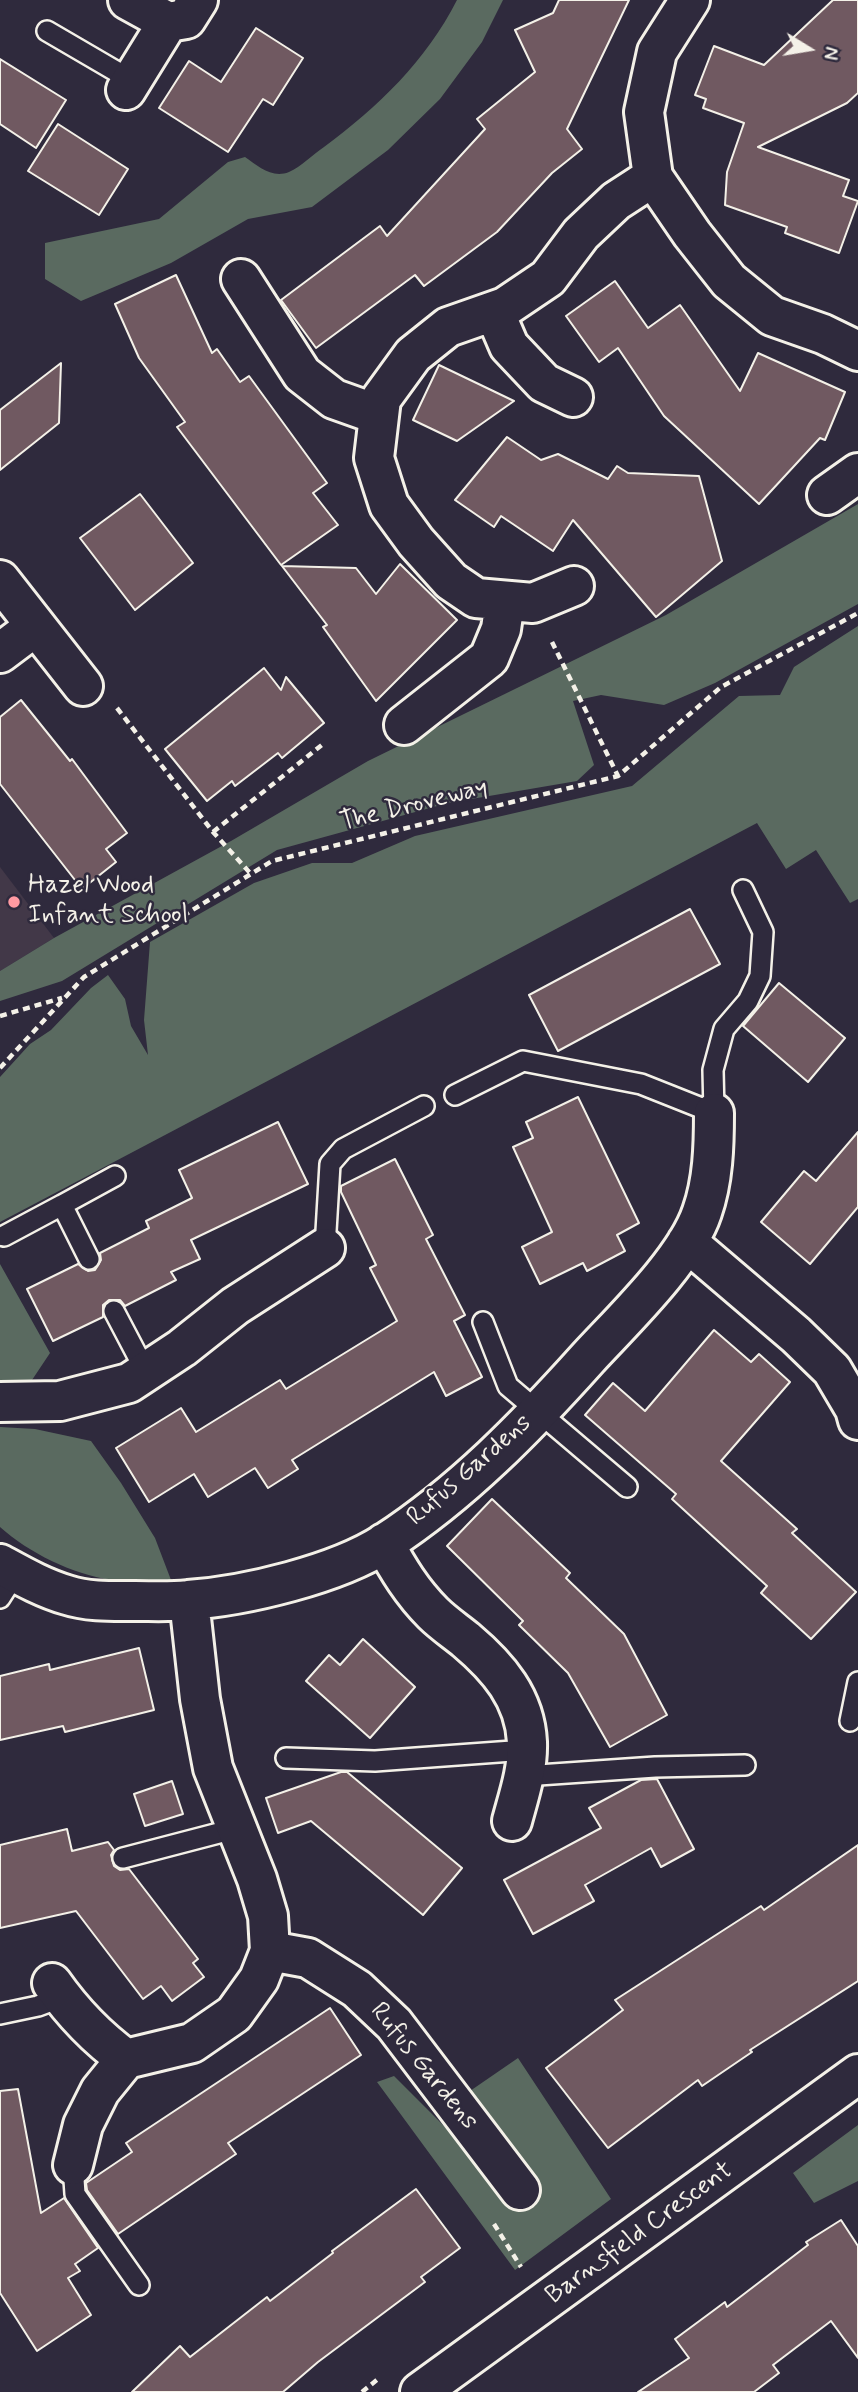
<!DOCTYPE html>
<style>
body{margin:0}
#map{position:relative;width:858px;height:2392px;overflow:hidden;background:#2f2a3d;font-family:Mynerve,sans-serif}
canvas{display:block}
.north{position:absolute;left:774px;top:14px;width:70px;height:70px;-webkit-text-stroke:5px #2f2a3d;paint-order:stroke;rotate:101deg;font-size:19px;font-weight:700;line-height:28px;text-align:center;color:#f4f1e8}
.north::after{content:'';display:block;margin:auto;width:24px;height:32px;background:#f4f1e8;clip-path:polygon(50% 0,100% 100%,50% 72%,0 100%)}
</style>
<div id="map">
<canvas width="858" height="2392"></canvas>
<div class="north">N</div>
</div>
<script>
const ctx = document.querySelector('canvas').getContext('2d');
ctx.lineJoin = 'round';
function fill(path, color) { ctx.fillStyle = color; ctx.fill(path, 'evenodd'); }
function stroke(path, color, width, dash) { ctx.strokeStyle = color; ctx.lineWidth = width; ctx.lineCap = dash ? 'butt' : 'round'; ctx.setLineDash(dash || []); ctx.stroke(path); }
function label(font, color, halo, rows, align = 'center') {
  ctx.font = font + ' Mynerve,sans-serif'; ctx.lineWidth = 5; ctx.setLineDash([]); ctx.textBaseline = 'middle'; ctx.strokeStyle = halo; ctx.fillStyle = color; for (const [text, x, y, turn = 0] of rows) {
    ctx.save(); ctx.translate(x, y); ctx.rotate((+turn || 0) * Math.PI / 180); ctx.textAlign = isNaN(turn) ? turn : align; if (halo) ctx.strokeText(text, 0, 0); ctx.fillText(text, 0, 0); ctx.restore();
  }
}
fill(new Path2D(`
 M 0,867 L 54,938 L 0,971 Z`), '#423848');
fill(new Path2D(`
 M 457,0 L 503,0 L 482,42 L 440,99 L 388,150 L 312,207 L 248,219 L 171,263 L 81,301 L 45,279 L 45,243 L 159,219 L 228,162 L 245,157 C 258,166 272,179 289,172 C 301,167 313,154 324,147 C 378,107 426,61 457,0 Z
 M 858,504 L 858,604 L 715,683 L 664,705 L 601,695 L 573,701 L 594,765 L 577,781 L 448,803 L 277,850 L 62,981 L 0,1001 L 0,971 L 54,938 L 231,841 L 368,761 L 666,615 Z
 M 858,626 L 858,899 L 850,903 L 816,850 L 786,869 L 757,823 L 0,1222 L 0,1077 L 30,1044 L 51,1030 L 91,988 L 108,975 L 125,999 L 131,1026 L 148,1055 L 144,1020 L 150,942 L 254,883 L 312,863 L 352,863 L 415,836 L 632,786 L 739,696 L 780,695 L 794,667 Z
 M 0,1264 L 50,1353 L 28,1386 L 0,1390 Z
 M 0,1427 L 35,1429 L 91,1441 L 121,1483 L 155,1538 L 171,1580 C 151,1580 130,1583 111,1580 C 72,1574 29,1553 0,1527 Z
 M 518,2058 L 611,2199 L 515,2270 L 377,2082 L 394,2076 L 469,2151 L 515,2209 L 538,2192 L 470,2091 Z
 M 858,2125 L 858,2181 L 814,2203 L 793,2173 Z`), '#5a6a60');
const building = new Path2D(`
 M 559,0 L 629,0 L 567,129 L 582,149 L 552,173 L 497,232 L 424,286 L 415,275 L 316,348 L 281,300 L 380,226 L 387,236 L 485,129 L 477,119 L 535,72 L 515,30 L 553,13 Z
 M 833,0 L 858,0 L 858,93 L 847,103 L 758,147 L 849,180 L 843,196 L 858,201 L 839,253 L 785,233 L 787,227 L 725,205 L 727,172 L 744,123 L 703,108 L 706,99 L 695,95 L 714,46 L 764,65 Z
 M 256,28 L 303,58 L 273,105 L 263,99 L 228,152 L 159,108 L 189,61 L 221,82 Z
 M 0,59 L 66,100 L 36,148 L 0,124 Z
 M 58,124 L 128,169 L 99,215 L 28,171 Z
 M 176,275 L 212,353 L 217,349 L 240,382 L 249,376 L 327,483 L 313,493 L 338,525 L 281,565 L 177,427 L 185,422 L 139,358 L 115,304 Z
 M 615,281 L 648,328 L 680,305 L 740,391 L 758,353 L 845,392 L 825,440 L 820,438 L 759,504 L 664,416 L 618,348 L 599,362 L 566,316 Z
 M 61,363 L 59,423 L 0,470 L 0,410 Z
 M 439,365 L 514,401 L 457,441 L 413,420 Z
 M 507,437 L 541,460 L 558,454 L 608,479 L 617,466 L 628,473 L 699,476 L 722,561 L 656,617 L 573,520 L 553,551 L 501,516 L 494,527 L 455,500 Z
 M 140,494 L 193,563 L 135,610 L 80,538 Z
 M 400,564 L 457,620 L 376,701 L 323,627 L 327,625 L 282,566 L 356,568 L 376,594 Z
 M 264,668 L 281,690 L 286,677 L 324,723 L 282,758 L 278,753 L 235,786 L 232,781 L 207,801 L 165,749 Z
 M 21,700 L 70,761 L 72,759 L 127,833 L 106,849 L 116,862 L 82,889 L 0,784 L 0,717 Z
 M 690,909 L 720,964 L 558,1051 L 529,995 Z
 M 779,983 L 845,1038 L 808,1082 L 743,1026 Z
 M 578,1097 L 639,1223 L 617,1235 L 625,1251 L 587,1271 L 583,1263 L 540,1284 L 522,1247 L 552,1232 L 513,1147 L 533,1138 L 526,1122 Z
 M 278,1122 L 308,1184 L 191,1240 L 200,1259 L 171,1272 L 176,1280 L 125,1306 L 120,1300 L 109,1300 L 103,1305 L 103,1317 L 53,1341 L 27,1289 L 78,1264 L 88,1271 L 95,1270 L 101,1260 L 100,1253 L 149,1228 L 146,1221 L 192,1198 L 179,1170 Z
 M 858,1132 L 858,1207 L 810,1264 L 761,1222 L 804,1171 L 816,1181 Z
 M 395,1159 L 433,1235 L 426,1239 L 465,1315 L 454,1321 L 482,1377 L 446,1396 L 434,1372 L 292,1460 L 298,1469 L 268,1488 L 255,1468 L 208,1497 L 194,1474 L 149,1502 L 116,1448 L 181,1408 L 196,1432 L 280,1380 L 286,1389 L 397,1321 L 370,1268 L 376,1265 L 341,1192 L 341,1186 Z
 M 714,1330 L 751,1362 L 759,1354 L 790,1382 L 721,1461 L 797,1529 L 792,1533 L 856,1592 L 811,1639 L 761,1593 L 767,1586 L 672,1499 L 676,1494 L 585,1415 L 613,1383 L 645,1411 Z
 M 492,1499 L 570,1573 L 566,1578 L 624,1634 L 667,1715 L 610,1747 L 568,1673 L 519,1625 L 523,1621 L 447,1546 Z
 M 363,1639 L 415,1687 L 370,1738 L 306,1681 L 329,1655 L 340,1665 Z
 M 139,1648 L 154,1710 L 65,1732 L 63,1726 L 0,1740 L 0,1676 L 49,1664 L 50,1670 Z
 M 341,1772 L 347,1772 L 462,1868 L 423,1915 L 311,1821 L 278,1833 L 266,1798 Z
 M 657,1779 L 694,1849 L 661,1867 L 651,1848 L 585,1885 L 594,1901 L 533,1934 L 504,1880 L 601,1828 L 589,1808 L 641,1780 Z
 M 172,1781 L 183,1814 L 145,1826 L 134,1794 Z
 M 67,1829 L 72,1851 L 108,1842 L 114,1850 L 111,1855 L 114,1866 L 120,1870 L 129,1869 L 198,1959 L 193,1963 L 204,1977 L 172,2001 L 161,1986 L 143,1999 L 76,1911 L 0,1928 L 0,1845 Z
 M 858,1845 L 858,1981 L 750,2050 L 752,2052 L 702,2086 L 698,2080 L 608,2148 L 546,2068 L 623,2010 L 615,2000 L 761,1906 L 764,1910 Z
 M 330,2008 L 361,2055 L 228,2143 L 236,2154 L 118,2234 L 87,2190 L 86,2183 L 132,2152 L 126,2143 Z
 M 18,2089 L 41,2213 L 64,2198 L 98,2248 L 75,2264 L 80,2271 L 68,2278 L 91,2315 L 37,2351 L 0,2293 L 0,2091 Z
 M 416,2189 L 460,2248 L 421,2277 L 425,2282 L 318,2362 L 283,2392 L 132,2392 L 180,2346 L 190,2357 L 267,2297 L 270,2301 L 333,2253 L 332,2251 Z
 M 841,2220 L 858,2246 L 858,2358 L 831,2321 L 773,2365 L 779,2373 L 754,2392 L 638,2392 L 689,2358 L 675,2339 L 725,2302 L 727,2307 L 808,2245 L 806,2242 Z`);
fill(building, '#705961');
stroke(building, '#f4f1e8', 2);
const lane = new Path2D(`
 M 47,31 L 131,80
 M 455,1095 L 523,1061 L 641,1084 L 714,1113 L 713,1070 L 724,1029 L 748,1001 L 760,976 L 763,932 L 743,890
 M 62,1205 L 115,1176
 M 4,1236 L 62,1205 L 89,1259
 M 325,1248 L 330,1164 L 343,1149 L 424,1106
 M 114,1311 L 146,1372
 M 483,1322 L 508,1386 L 627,1487
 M 0,1598 L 16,1573
 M 850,1721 L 858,1682
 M 286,1758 L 375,1761 L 526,1750
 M 524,1776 L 655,1767 L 745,1765
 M 123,1858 L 238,1828
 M 0,2014 L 38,2006 L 62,1997
 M 73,2165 L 75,2194 L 139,2285`);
const street = new Path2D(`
 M 690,0 L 657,52 L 644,112 L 653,177 L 692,234 L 729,281 L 772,316 L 823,334 L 858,351
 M 168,22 L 186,19 L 198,0
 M 126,90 L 168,22 L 128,0
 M 241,279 L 302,374 L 334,399 L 379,415
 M 494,311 L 509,346 L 544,383 L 573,397
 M 827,495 L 858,473
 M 0,580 L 83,686
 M 574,586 L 533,603 L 476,598 L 451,581 L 416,542 L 389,505 L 374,458 L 381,399 L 413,355 L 448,327 L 505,307 L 548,278 L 581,234 L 616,201 L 653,177
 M 0,653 L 36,626
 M 404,725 L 489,658 L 501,629 L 505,601
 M 687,1242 L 796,1335 L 832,1370 L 855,1409 L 858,1420
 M 0,1402 L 60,1401 L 129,1383 L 182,1348 L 235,1306 L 325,1248
 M 384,1543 C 398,1569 412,1592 433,1613 C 443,1623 455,1631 466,1640 C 498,1667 525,1698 527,1742 C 528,1769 519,1795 512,1821
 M 0,1564 C 22,1576 43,1588 67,1595 C 88,1602 113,1601 135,1601 C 153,1601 171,1602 188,1600 C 246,1596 337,1574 385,1543 C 462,1493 527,1426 588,1358 C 623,1320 686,1260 702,1212 C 713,1181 714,1146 714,1113
 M 189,1600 L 200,1699 L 213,1768 L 257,1879 L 268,1916 L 270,1951 L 308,1958 L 357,1989 L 394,2024 L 520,2190
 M 52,1983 C 73,2013 96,2037 126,2059
 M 73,2165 L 83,2125 L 100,2091 L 126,2059 L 192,2043 L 234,2014 L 259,1979 L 270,1951
 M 420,2392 L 858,2074`);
stroke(lane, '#f4f1e8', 24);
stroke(street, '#f4f1e8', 44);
stroke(new Path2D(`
 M 552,642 L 618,776
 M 117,708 L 213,832 L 251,874
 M 213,832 L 323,744
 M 0,1016 L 62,998
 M 0,1068 L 84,977 L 272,861 L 618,776 L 721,687 L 858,613
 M 494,2224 L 521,2267
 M 362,2392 L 378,2379`), '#f4f1e8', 4.5, [7, 5]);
stroke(lane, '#2f2a3d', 19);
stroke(street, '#2f2a3d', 38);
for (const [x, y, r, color] of [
 [14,902,7,"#ff9aa2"]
]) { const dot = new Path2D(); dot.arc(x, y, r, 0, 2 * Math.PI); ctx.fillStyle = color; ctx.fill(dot); stroke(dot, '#2f2a3d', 2.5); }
label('26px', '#f4f1e8', '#2f2a3d', [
 ["The Droveway",414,806,-14],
 ["Rufus Gardens",470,1471,-41],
 ["Rufus Gardens",423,2067,51],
 ["Barnsfield Crescent",640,2234,-36]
]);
label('26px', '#f4f1e8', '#2f2a3d', [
 ["Hazel Wood",28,887],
 ["Infant School",28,917]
], 'left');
</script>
